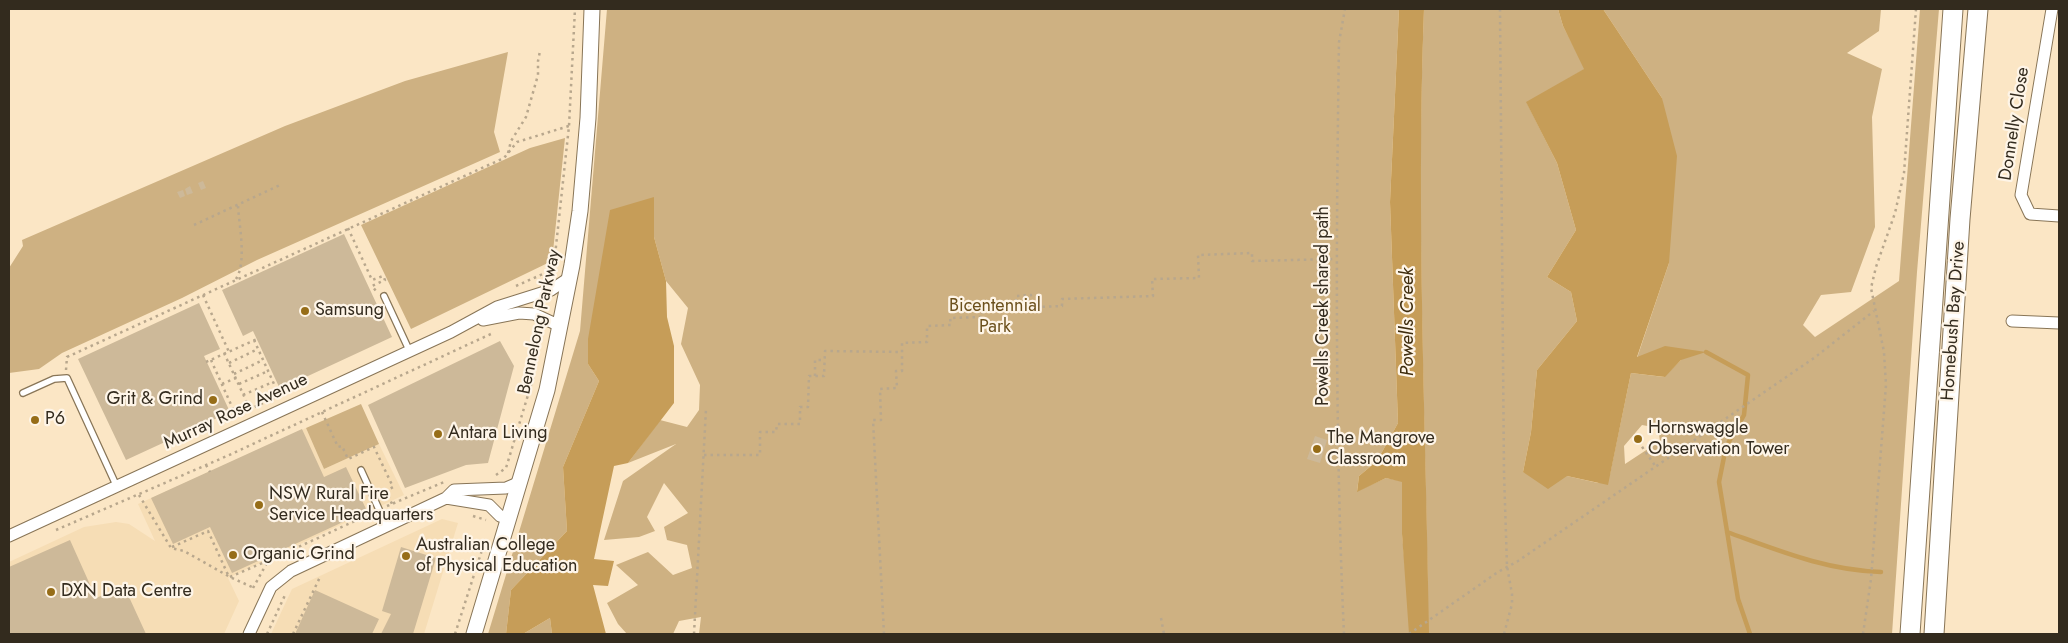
<!DOCTYPE html>
<style>
body{margin:0}
#map{position:relative;width:2068px;height:643px;overflow:hidden;background:#fbe6c5;font-family:Jost,sans-serif}
canvas{display:block}
.frame{position:absolute;inset:0;border:10px solid #332b1e;pointer-events:none}
</style>
<div id="map">
<canvas width="2068" height="643"></canvas>
<div class="frame"></div>
</div>
<script>
const ctx = document.querySelector('canvas').getContext('2d');
ctx.lineJoin = 'round';
function fill(path, color) { ctx.fillStyle = color; ctx.fill(path, 'evenodd'); }
function stroke(path, color, width, dash) { ctx.strokeStyle = color; ctx.lineWidth = width; ctx.lineCap = dash ? 'butt' : 'round'; ctx.setLineDash(dash || []); ctx.stroke(path); }
function label(font, color, halo, rows, align = 'center') {
  ctx.font = font + ' Jost,sans-serif'; ctx.lineWidth = 4.5; ctx.setLineDash([]); ctx.textBaseline = 'middle'; ctx.strokeStyle = halo; ctx.fillStyle = color; for (const [text, x, y, turn = 0] of rows) {
    ctx.save(); ctx.translate(x, y); ctx.rotate((+turn || 0) * Math.PI / 180); ctx.textAlign = isNaN(turn) ? turn : align; if (halo) ctx.strokeText(text, 0, 0); ctx.fillText(text, 0, 0); ctx.restore();
  }
}
fill(new Path2D(`
 M 306,428 L 324,469 L 379,444 L 404,495 L 228,578 L 239,601 L 224,634 L 9,634 L 9,562 L 84,527 L 116,522 L 129,524 L 155,541 L 138,504 Z
 M 442,519 L 458,523 L 424,634 L 271,634 L 292,589 Z`), '#f6ddb5');
fill(new Path2D(`
 M 607,9 L 1399,9 L 1390,202 L 1398,423 L 1377,461 L 1359,476 L 1357,491 L 1386,478 L 1402,481 L 1402,534 L 1409,609 L 1428,596 C 1425,400 1416,205 1424,9 L 1558,9 L 1563,26 L 1585,69 L 1527,103 L 1557,163 L 1576,230 L 1547,277 L 1571,292 L 1577,321 L 1537,370 L 1531,432 L 1523,472 L 1567,476 L 1598,483 L 1610,474 L 1631,373 L 1664,377 L 1681,360 L 1637,358 L 1669,263 L 1662,98 L 1603,9 L 1881,9 L 1879,31 L 1847,53 L 1882,69 L 1872,117 L 1875,227 L 1851,292 L 1821,295 L 1803,325 L 1815,337 L 1899,281 L 1920,9 L 1939,9 L 1917,272 L 1892,634 L 699,634 L 701,617 L 679,621 L 673,634 L 627,634 L 618,624 L 607,603 L 638,585 L 616,565 L 648,552 L 673,575 L 692,568 L 687,545 L 667,540 L 664,527 L 688,513 L 664,483 L 647,517 L 655,531 L 639,537 L 604,540 L 623,481 L 676,444 L 628,463 L 660,420 L 687,427 L 699,410 L 700,385 L 681,344 L 688,308 L 666,281 L 654,237 L 654,197 L 588,364 L 599,381 L 563,467 L 567,531 L 511,590 L 506,634 L 488,634 L 580,331 ZM 1642,425 L 1658,428 L 1660,441 L 1625,464 L 1624,446 Z
 M 508,52 L 494,132 L 500,152 L 257,260 L 182,298 L 62,353 L 39,369 L 9,373 L 9,268 L 23,246 L 22,240 L 285,126 L 405,81 Z
 M 565,138 L 552,261 L 411,329 L 361,225 L 530,148 Z
 M 361,404 L 379,444 L 324,469 L 306,428 Z
 M 550,618 L 552,634 L 523,634 Z`), '#ceb182');
fill(new Path2D(`
 M 1399,9 L 1424,9 C 1416,218 1426,425 1429,634 L 1409,634 L 1402,534 L 1402,482 L 1386,478 L 1357,492 L 1359,476 L 1377,461 L 1398,423 L 1390,202 Z
 M 1558,9 L 1603,9 L 1662,98 L 1677,156 L 1669,263 L 1637,357 L 1665,346 L 1706,352 L 1681,360 L 1665,377 L 1631,373 L 1608,485 L 1567,476 L 1548,489 L 1523,472 L 1531,432 L 1537,370 L 1577,321 L 1571,292 L 1547,277 L 1576,230 L 1557,163 L 1526,102 L 1584,69 L 1563,26 Z
 M 654,197 L 654,237 L 666,281 L 667,317 L 674,346 L 674,403 L 628,463 L 614,466 L 594,559 L 614,561 L 608,586 L 593,585 L 606,634 L 552,634 L 550,618 L 523,634 L 506,634 L 511,590 L 567,531 L 563,467 L 599,381 L 588,364 L 588,339 L 610,210 Z`), '#c69d58');
stroke(new Path2D(`
 M 1706,352 L 1748,375 L 1744,415 L 1726,447 L 1719,482 L 1738,599 L 1750,634
 M 1727,532 C 1780,551 1825,570 1881,572`), '#c69d58', 4.5);
fill(new Path2D(`
 M 203,181 L 206,188 L 201,190 L 198,183 Z
 M 190,186 L 193,193 L 187,195 L 185,189 Z
 M 183,190 L 185,196 L 180,198 L 177,192 Z
 M 344,234 L 392,337 L 280,389 L 253,331 L 243,336 L 222,290 Z
 M 199,303 L 220,349 L 204,356 L 230,412 L 126,460 L 78,359 Z
 M 500,341 L 514,366 L 488,463 L 466,465 L 405,488 L 368,405 Z
 M 302,429 L 324,477 L 346,467 L 367,511 L 232,573 L 210,527 L 173,544 L 151,498 Z
 M 1640,435 L 1642,442 L 1635,443 L 1634,436 Z
 M 1315,436 L 1327,440 L 1320,463 L 1307,459 Z
 M 70,540 L 96,598 L 124,586 L 146,634 L 9,634 L 9,567 Z
 M 401,547 L 436,558 L 413,634 L 381,634 L 391,614 L 382,611 Z
 M 315,590 L 379,619 L 372,634 L 295,634 Z`), '#cdb999');
const service = new Path2D(`
 M 384,296 L 410,352
 M 23,393 L 54,379 L 67,378 L 117,487
 M 361,470 L 387,527`);
const minor = new Path2D(`
 M 2052,9 L 2021,195 L 2030,214 L 2059,216
 M 483,320 L 519,313 L 534,314 L 560,326
 M 2012,321 L 2059,323
 M 446,498 L 489,505 L 500,516 L 509,519
 M 9,536 L 451,332 L 497,307 L 551,290 L 569,278
 M 249,634 L 271,587 L 291,571 L 446,498 L 454,490 L 506,488 L 520,482`);
const tertiary = new Path2D(`
 M 474,634 L 547,390 L 572,265 L 580,211 L 588,118 L 592,9`);
const trunk = new Path2D(`
 M 1910,634 L 1953,9
 M 1934,634 L 1960,219 L 1978,9`);
stroke(service, '#887557', 8);
stroke(minor, '#887557', 13);
stroke(tertiary, '#887557', 17);
stroke(trunk, '#887557', 21);
stroke(new Path2D(`
 M 1500,9 L 1504,473 L 1507,566 L 1512,594 L 1512,604 L 1504,634
 M 508,153 L 511,141 L 526,117 L 538,75 L 538,61 L 540,51
 M 194,225 L 280,185
 M 348,228 L 372,280 L 383,276 L 385,280 L 372,286 L 376,291
 M 553,274 L 569,126 L 575,9
 M 236,279 C 247,262 239,225 238,206
 M 516,286 L 554,269
 M 203,295 L 229,352
 M 1016,308 L 1016,296 L 1031,295 L 1032,307
 M 254,340 L 279,395
 M 224,353 L 250,409
 M 211,360 L 233,409
 M 206,362 L 257,339
 M 229,363 L 258,349
 M 66,370 L 67,357 L 504,158 L 517,142 L 569,126
 M 234,374 L 263,360
 M 815,376 L 815,360 L 825,360
 M 222,384 L 236,378
 M 239,384 L 268,371
 M 243,395 L 273,382
 M 322,412 L 338,447 L 342,446 L 348,459 L 374,447 L 393,487 L 386,491 L 392,504
 M 237,415 L 289,391
 M 1637,441 L 1636,438 L 1639,437 L 1640,441 L 1638,441 L 1656,467
 M 704,455 L 760,455 L 760,432 L 776,432 L 777,424 L 800,424 L 800,407 L 808,407 L 809,376 L 824,376 L 825,351 L 902,352
 M 206,465 L 210,472
 M 496,475 L 506,468 L 534,375
 M 139,495 L 171,548 L 184,551 L 230,577 L 254,588
 M 387,506 L 444,482
 M 473,516 L 486,520
 M 56,530 L 227,456 L 493,333
 M 172,547 L 208,531 L 229,577
 M 230,577 L 267,561
 M 253,588 L 268,561 L 370,514
 M 1161,618 L 1164,634
 M 267,634 L 286,593
 M 293,634 L 320,577
 M 455,634 L 482,550
 M 694,634 L 706,409
 M 884,634 L 873,420 L 881,420 L 880,389 L 897,388 L 896,371 L 902,371 L 902,343 L 927,342 L 927,326 L 951,325 L 950,318 L 982,317 L 982,309 L 1062,306 L 1062,299 L 1153,296 L 1152,279 L 1199,278 L 1198,255 L 1252,253 L 1252,261 L 1335,259
 M 1344,634 C 1335,437 1336,240 1339,42 L 1345,9
 M 1409,634 L 1498,572 L 1518,561 L 1814,358 L 1874,311
 M 1863,634 L 1871,579 L 1886,385 L 1884,352 L 1871,288 L 1876,267 L 1895,213 L 1904,173 L 1916,9`), '#b8a78d', 2.5, [2.5, 4]);
stroke(service, '#fff', 5.5);
stroke(minor, '#fff', 11);
stroke(tertiary, '#fff', 15);
stroke(trunk, '#fff', 19);
for (const [x, y, r, color] of [
 [305,311,5,"#966d18"],
 [213,400,5,"#966d18"],
 [35,420,5,"#966d18"],
 [438,434,5,"#966d18"],
 [1638,439,5,"#966d18"],
 [1317,449,5,"#966d18"],
 [259,505,5,"#966d18"],
 [233,555,5,"#966d18"],
 [406,556,5,"#966d18"],
 [51,592,5,"#966d18"]
]) { const dot = new Path2D(); dot.arc(x, y, r, 0, 2 * Math.PI); ctx.fillStyle = color; ctx.fill(dot); stroke(dot, '#fef5e8', 2); }
label('18px', '#332b1e', '#fef5e8', [
 ["Donnelly Close",2015,124,-81],
 ["Powells Creek shared path",1324,306,-90],
 ["Homebush Bay Drive",1954,321,-86],
 ["Bennelong Parkway",540,322,-78],
 ["Murray Rose Avenue",236,412,-25]
]);
label('18px', '#6c501c', '#fef5e8', [
 ["Bicentennial",995,307],
 ["Park",995,328]
]);
label('18px', '#332b1e', '#fef5e8', [
 ["Samsung",315,311],
 ["Grit & Grind",203,400,"right"],
 ["P6",45,420],
 ["Hornswaggle",1648,429],
 ["Observation Tower",1648,450],
 ["Antara Living",448,434],
 ["The Mangrove",1327,439],
 ["Classroom",1327,460],
 ["NSW Rural Fire",269,495],
 ["Service Headquarters",269,516],
 ["Australian College",416,546],
 ["of Physical Education",416,567],
 ["Organic Grind",243,555],
 ["DXN Data Centre",61,592]
], 'left');
label('italic 19px', '#3f2d0e', '#fef5e8', [
 ["Powells Creek",1408,322,-90]
]);
</script>
